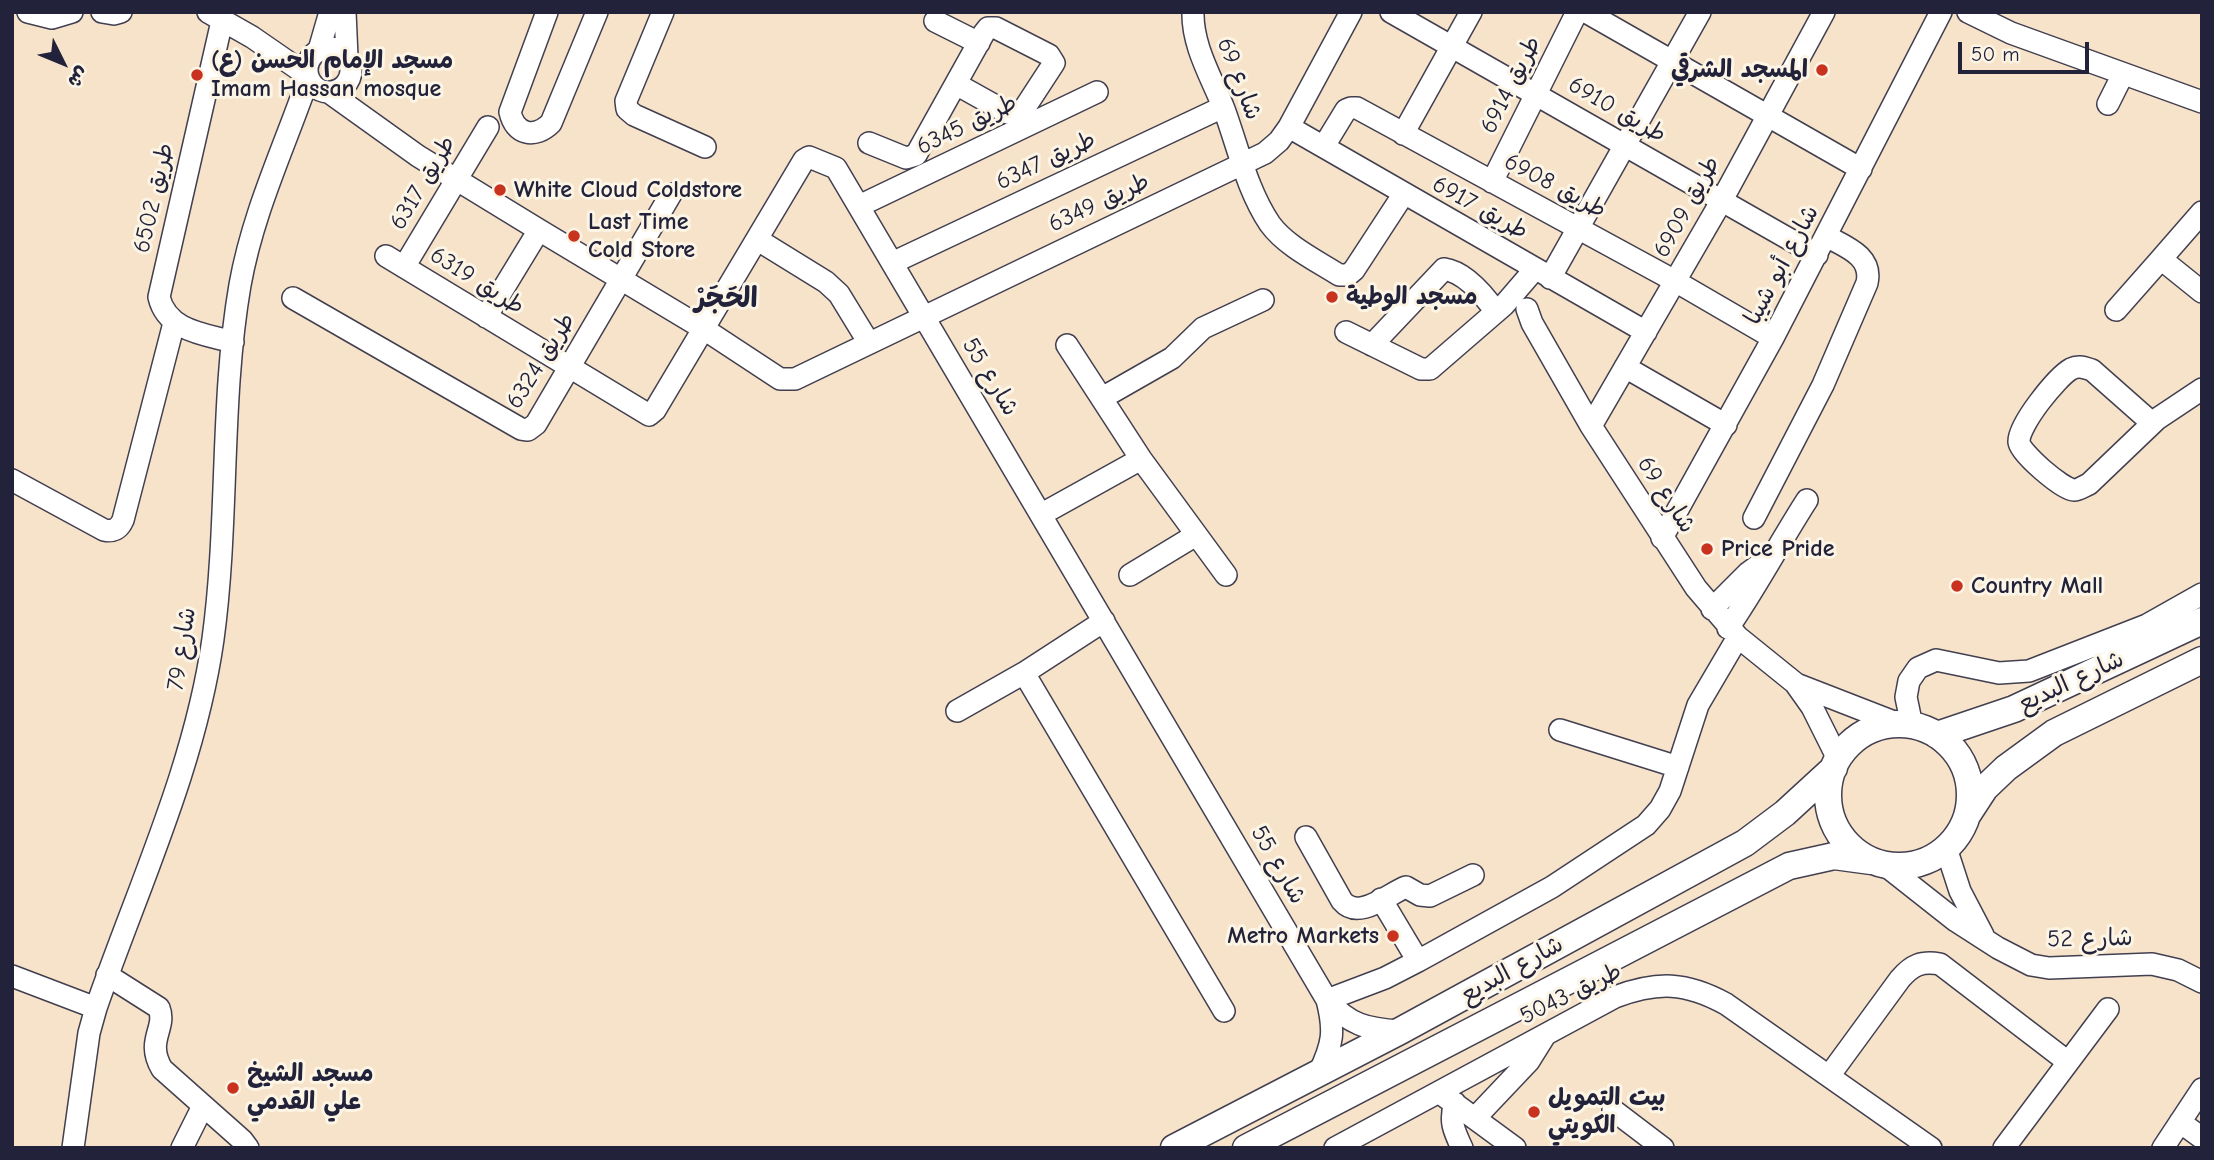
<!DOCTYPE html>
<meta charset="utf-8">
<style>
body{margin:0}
#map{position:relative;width:2214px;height:1160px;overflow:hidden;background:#f6e3c9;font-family:"Comic Neue","Playpen Sans Arabic",sans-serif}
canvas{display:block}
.frame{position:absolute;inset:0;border:14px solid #22223b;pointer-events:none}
.north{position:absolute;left:28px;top:28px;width:70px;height:70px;-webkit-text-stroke:5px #fcf5e5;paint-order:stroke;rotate:133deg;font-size:19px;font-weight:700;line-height:28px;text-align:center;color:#22223b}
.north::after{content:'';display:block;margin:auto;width:24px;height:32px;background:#22223b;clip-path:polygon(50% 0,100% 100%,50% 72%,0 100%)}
.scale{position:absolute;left:1958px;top:42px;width:131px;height:32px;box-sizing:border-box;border:4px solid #22223b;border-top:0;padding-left:9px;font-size:21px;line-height:24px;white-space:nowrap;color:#22223b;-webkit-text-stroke:5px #fcf5e5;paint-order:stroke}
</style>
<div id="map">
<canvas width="2214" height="1160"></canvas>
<div class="frame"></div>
<div class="north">ش</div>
<div class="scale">50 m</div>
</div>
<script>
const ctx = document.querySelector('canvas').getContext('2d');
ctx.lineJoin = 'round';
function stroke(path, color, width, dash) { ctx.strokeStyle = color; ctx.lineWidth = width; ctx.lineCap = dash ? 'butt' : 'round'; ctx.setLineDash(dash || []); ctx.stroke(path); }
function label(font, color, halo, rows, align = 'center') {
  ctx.font = font + ' "Comic Neue","Playpen Sans Arabic",sans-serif'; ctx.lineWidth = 6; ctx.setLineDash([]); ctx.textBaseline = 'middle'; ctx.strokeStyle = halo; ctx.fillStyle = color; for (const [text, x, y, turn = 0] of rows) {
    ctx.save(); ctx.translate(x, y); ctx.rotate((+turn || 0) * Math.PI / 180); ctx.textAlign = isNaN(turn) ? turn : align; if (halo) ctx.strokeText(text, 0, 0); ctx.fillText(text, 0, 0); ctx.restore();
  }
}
const minor = new Path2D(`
 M 28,12 L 52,18 L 72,12
 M 102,12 L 114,14 L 121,12
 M 208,12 L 252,37 L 307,75
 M 345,12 L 347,57
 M 547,12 L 510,112 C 515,135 535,139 551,123 L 597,12
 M 663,12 L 626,101 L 627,109 L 634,115 L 705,147
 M 1193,12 C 1192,46 1212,78 1224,109 C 1238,147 1247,190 1270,224 C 1286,246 1317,261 1339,275 L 1348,275 L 1354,270 L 1403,195
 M 1391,12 L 1817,255
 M 1586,12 L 1861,169
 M 1968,12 L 2011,33 L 2202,102
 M 222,21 L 159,297 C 167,331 204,334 233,342
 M 935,21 L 979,43
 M307 70a22 22 0 1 1 44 0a22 22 0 1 1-44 0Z
 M 319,50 L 330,12
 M 330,93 L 418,156 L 539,230 L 704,329 L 780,379 L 795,379 L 1265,153 L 1279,141 L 1289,127 L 1351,12
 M 2108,104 L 2123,74
 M 1289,127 L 1646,332
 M 1403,134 L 1471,12
 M 869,143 L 906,158 L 916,155 L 984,33 L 988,28 L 996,28 L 1049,55 L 1054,63 L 1024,109 L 1016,114 L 1008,113 L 956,84
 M 1324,146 L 1346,110 L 1351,108 L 1357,108 L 1675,281 L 1773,338
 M 1492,182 L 1577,12
 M 859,206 L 1097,92
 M 2202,212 L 2161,259 L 2202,292
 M 758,240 L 826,282 L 839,294 L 869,343
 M 386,256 L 649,415 L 655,410 L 804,160 L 809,157 L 836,168 L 1327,1000 C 1350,1025 1366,1029 1400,1031
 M 892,263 L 1223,107
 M 404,267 L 488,127
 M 1550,278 L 1700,12
 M 293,298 L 521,429 L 528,430 L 536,424 L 671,194
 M 1527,309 L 1532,323 L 1591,426 L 1696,588 L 1738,637 L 1795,683 L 1812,707 L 1838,759
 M 2116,310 L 2161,259
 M 486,317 L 539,230
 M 1346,332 L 1421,369 L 1430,369 L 1504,305 L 1535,269
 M 1067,345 L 1141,459 L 1226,575
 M 1372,345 L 1444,269 C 1465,272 1484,295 1496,312
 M 1625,367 L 1726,425
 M 1102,398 L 1172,358 L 1203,328 L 1263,300
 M 2152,423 L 2092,370 C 2085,368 2079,365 2071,369 C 2057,377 2018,425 2019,442 C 2019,452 2063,490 2074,490 C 2079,490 2084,486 2089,484 L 2157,419 L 2202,389
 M 1591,426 L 1722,200 L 1824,12
 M 12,480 L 104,530 C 113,532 119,529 123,520 L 174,323
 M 1042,514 L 1141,459
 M 1754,518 L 1823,385 L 1867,283 C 1873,256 1846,247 1826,236
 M 1662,538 L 1773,338 L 1941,12
 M 1130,575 L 1196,535
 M 1712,609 L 1748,573 L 1770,557
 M 1728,628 C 1757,586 1780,542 1807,500
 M 1024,673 L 1224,1011
 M 1796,684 L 1899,724
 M 957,711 L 1024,673 L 1104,621
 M 1912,726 L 1906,697 L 1909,681 L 1918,668 L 1936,660 L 1999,673 L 2029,671 L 2147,625 L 2202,594
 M 1560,730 L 1678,767
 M 1306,837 L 1342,901 C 1359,921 1388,894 1406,887 L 1420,895 L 1430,896 L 1473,875
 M 1946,848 L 1960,891 L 1983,935
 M 1885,865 L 1956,921 L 1998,948 L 2031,965 L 2049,968 L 2152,964 L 2178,970 L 2202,982
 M 1381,899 L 1418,961
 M 107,975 L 159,1008 C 167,1029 145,1040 162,1069 L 242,1140 L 248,1148
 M 12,976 L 96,1008
 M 1327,1000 L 1385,978 L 1418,961 L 1552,887 L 1646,825 L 1660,809 L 1670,791 L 1698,705 L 1738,637
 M 1319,1073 C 1333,1044 1335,1031 1327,1000
 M 1829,1076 L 1900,979 C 1912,965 1921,961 1940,964 L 2068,1062
 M 1440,1093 L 1515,1148
 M 1455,1103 C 1449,1121 1454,1131 1462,1148
 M 1613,1110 L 1663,1148
 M 1475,1118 L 1529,1061 L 1544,1037
 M 2180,1122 L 2202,1138
 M 73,1148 L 89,1033 L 96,1008 C 138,887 195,767 213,639 C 229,522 220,401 240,285 C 253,212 284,148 308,79
 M 182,1148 L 203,1106
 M 1335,1148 L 1615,997 C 1658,981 1686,982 1726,1004 L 1931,1148
 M 2004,1148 L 2108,1009
 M 2163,1148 L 2202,1089`);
const major = new Path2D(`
 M1828 795a71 71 0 1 1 142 0a71 71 0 1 1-142 0Z
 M 1937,735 L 2014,709 L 2202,621
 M 1968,814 L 1985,788 L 2006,768 L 2054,733 L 2202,660
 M 1174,1148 L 1400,1031 L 1745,843 L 1785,813 L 1834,768
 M 1246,1148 L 1789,866 L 1834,856 L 1871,861`);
stroke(minor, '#423f50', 24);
stroke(major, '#423f50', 29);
stroke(minor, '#fff', 21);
stroke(major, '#fff', 26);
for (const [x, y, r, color] of [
 [1822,70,7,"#c8321e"],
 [197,75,7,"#c8321e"],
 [500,190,7,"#c8321e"],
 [574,236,7,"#c8321e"],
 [1332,297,7,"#c8321e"],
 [1707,549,7,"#c8321e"],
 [1957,586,7,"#c8321e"],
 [1393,936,7,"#c8321e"],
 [233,1088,7,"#c8321e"],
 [1534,1112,7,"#c8321e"]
]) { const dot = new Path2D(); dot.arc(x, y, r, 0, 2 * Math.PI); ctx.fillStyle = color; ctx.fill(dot); stroke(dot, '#fcf5e5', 2.5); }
label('bold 24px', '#22223b', '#fcf5e5', [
 ["مسجد الإمام الحسن (ع)",211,61],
 ["Imam Hassan mosque",211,89],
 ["المسجد الشرقي",1808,70,"right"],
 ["White Cloud Coldstore",514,190],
 ["Last Time",588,222],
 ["Cold Store",588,250],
 ["مسجد الوطية",1346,297],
 ["Price Pride",1721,549],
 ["Country Mall",1971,586],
 ["Metro Markets",1379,936,"right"],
 ["مسجد الشيخ",247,1074],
 ["علي القدمي",247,1102],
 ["بيت التمويل",1548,1098],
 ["الكويتي",1548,1126]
], 'left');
label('24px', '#22223b', '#fcf5e5', [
 ["شارع 69",1239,79,69],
 ["طريق 6914",1511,85,-63],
 ["طريق 6910",1617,110,30],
 ["طريق 6345",967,125,-26],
 ["طريق 6347",1046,161,-25],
 ["طريق 6317",423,183,-59],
 ["طريق 6908",1555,186,28],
 ["طريق 6502",154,198,-77],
 ["طريق 6349",1099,203,-25],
 ["طريق 6909",1687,207,-61],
 ["طريق 6917",1480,208,29],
 ["شارع أبو شيبا",1782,265,-62],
 ["طريق 6319",477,281,32],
 ["طريق 6324",541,361,-58],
 ["شارع 55",990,377,59],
 ["شارع 69",1666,495,57],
 ["شارع 79",182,649,-81],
 ["شارع البديع",2071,682,-25],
 ["شارع 55",1278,865,60],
 ["شارع 52",2090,939,-1],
 ["شارع البديع",1512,970,-29],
 ["طريق 5043",1571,994,-26]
]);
label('bold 28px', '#22223b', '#fcf5e5', [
 ["الحَجَرْ",726,299]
]);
</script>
